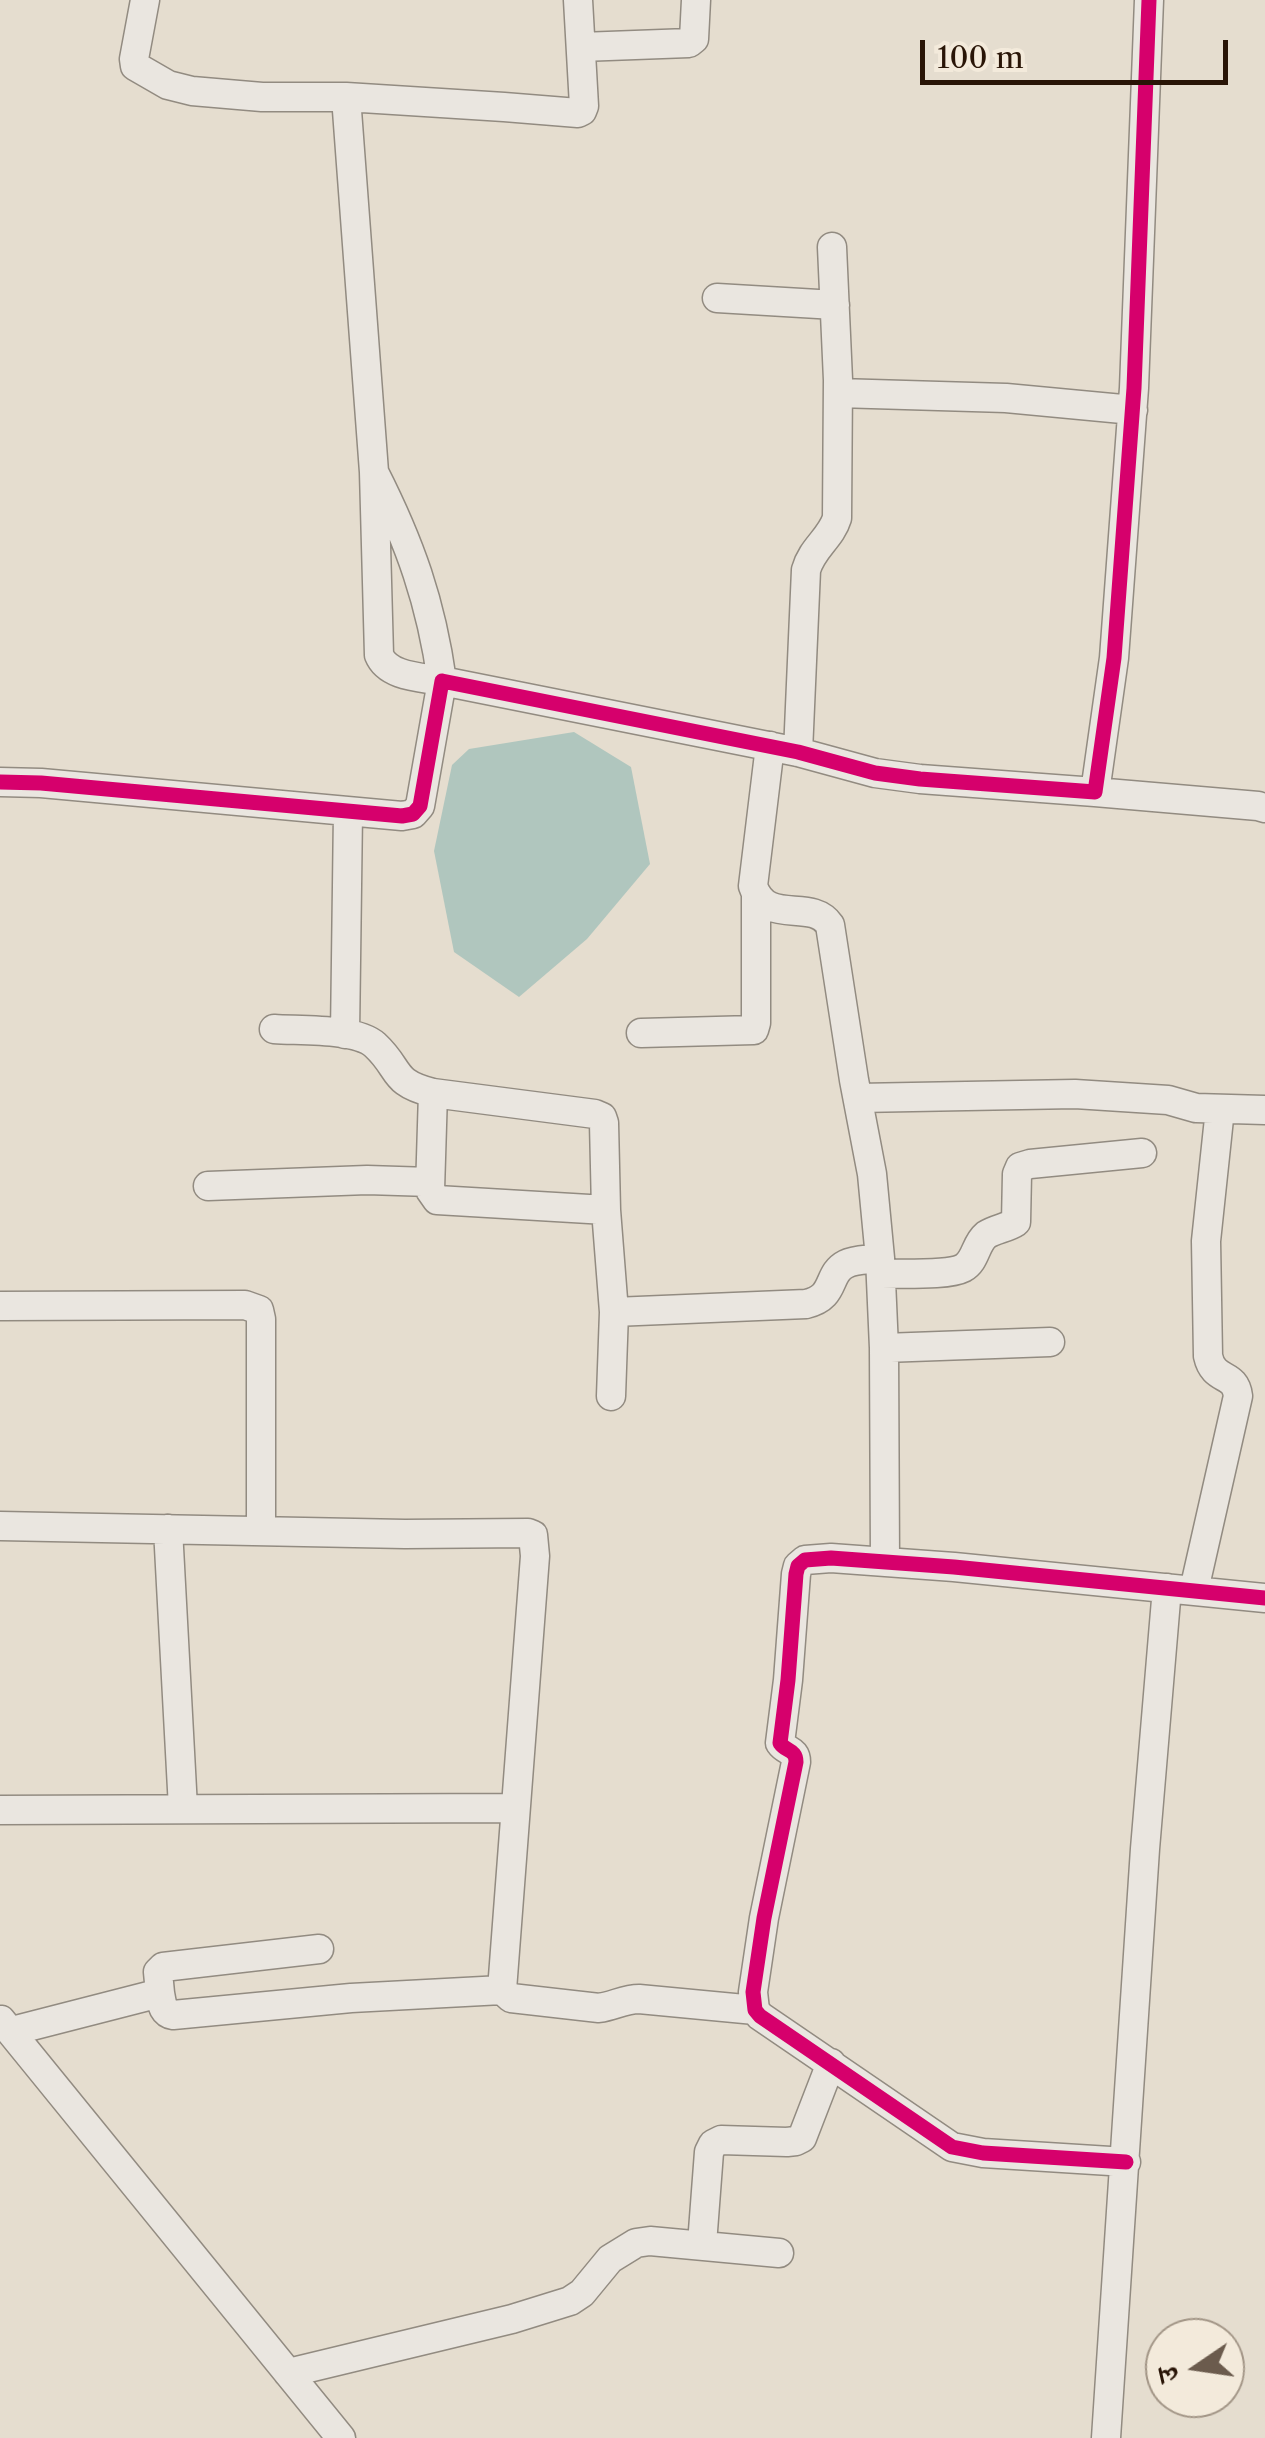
<!DOCTYPE html>
<meta charset="utf-8">
<style>
body{margin:0}
#map{position:relative;width:1265px;height:2438px;overflow:hidden;background:#e5ddcf;font-family:"Libre Caslon Text","Noto Serif Devanagari",serif}
canvas{display:block}
.north{position:absolute;left:1145px;top:2318px;width:100px;height:100px;box-sizing:border-box;background:#f3eadb;border:2px solid #a29586;border-radius:50%;rotate:257deg;font-size:28px;font-weight:700;line-height:40px;text-align:center;color:#291507}
.north::after{content:'';display:block;margin:auto;width:35px;height:45px;background:#6b5b4d;clip-path:polygon(50% 0,100% 100%,50% 72%,0 100%)}
.scale{position:absolute;left:920px;top:40px;width:308px;height:45px;box-sizing:border-box;border:5px solid #291507;border-top:0;padding-left:12px;font-size:30px;line-height:35px;white-space:nowrap;color:#291507;-webkit-text-stroke:8px #f3eadb;paint-order:stroke}
</style>
<div id="map">
<canvas width="1265" height="2438"></canvas>
<div class="north">उ</div>
<div class="scale">100 m</div>
</div>
<script>
const ctx = document.querySelector('canvas').getContext('2d');
ctx.lineJoin = 'round';
function fill(path, color) { ctx.fillStyle = color; ctx.fill(path, 'evenodd'); }
function stroke(path, color, width, dash) { ctx.strokeStyle = color; ctx.lineWidth = width; ctx.lineCap = dash ? 'butt' : 'round'; ctx.setLineDash(dash || []); ctx.stroke(path); }
fill(new Path2D(`
 M 574,732 L 631,767 L 650,864 L 587,939 L 519,997 L 454,952 L 434,851 L 452,765 L 469,749 Z`), '#b0c6be');
const minor = new Path2D(`
 M 145,0 L 134,59 L 135,66 L 168,85 L 192,91 L 262,97 L 346,97 L 504,107 L 578,113 L 582,111 L 584,106 L 578,0
 M 581,47 L 689,43 L 694,39 L 696,0
 M 346,97 L 374,472 L 379,655 C 388,677 421,677 442,681 C 431,602 410,543 374,472
 M 717,298 L 835,305
 M 838,393 L 1006,398 L 1133,410
 M 770,746 L 753,886 C 767,927 811,897 830,925 L 854,1080 L 872,1174 L 880,1258 L 884,1348 L 885,1562
 M 798,752 L 806,570 C 812,548 831,538 837,518 L 838,380 L 832,247
 M 0,782 L 41,783 L 402,816 L 413,814 L 420,806 L 442,681 L 798,752 L 875,773 L 920,779 L 1095,792 L 1114,658 L 1134,388 L 1149,0
 M 1095,792 L 1258,806 L 1265,808
 M 274,1029 C 299,1031 356,1028 375,1045 C 402,1070 390,1082 433,1093 L 595,1114 L 602,1117 L 604,1123 L 606,1210 L 614,1312 L 611,1396
 M 641,1033 L 754,1030 L 756,1023 L 756,896
 M 345,1034 L 348,812
 M 433,1093 L 430,1190 L 437,1200 L 606,1210
 M 858,1098 L 1075,1094 L 1168,1100 L 1196,1108 L 1265,1110
 M 208,1186 L 367,1180 L 430,1182
 M 881,1274 C 900,1273 948,1276 963,1268 C 976,1261 975,1244 986,1235 C 995,1229 1007,1228 1016,1222 L 1017,1174 L 1020,1167 L 1030,1164 L 1142,1153
 M 0,1306 L 245,1305 L 259,1310 L 261,1319 L 261,1531
 M 614,1312 L 806,1304 C 837,1297 826,1274 846,1264 C 855,1259 870,1260 880,1258
 M 884,1348 L 1050,1342
 M 0,1526 L 405,1534 L 528,1533 L 533,1535 L 535,1556 L 502,1990
 M 168,1529 L 183,1808
 M 1194,1590 L 1238,1396 C 1235,1371 1214,1383 1208,1356 L 1206,1241 L 1220,1109
 M 0,1810 L 515,1808
 M 160,1993 L 158,1972 L 163,1967 L 319,1949
 M 1,2020 L 341,2438
 M 12,2031 L 160,1993 C 162,2003 162,2013 173,2015 L 351,1998 L 502,1990 L 511,1998 L 599,2008 C 613,2006 625,1999 639,1999 L 755,2010
 M 1126,2162 L 983,2153 L 952,2147 L 760,2016 L 755,2010 L 753,1992 L 764,1918 L 796,1762 C 796,1749 786,1752 780,1743 L 788,1680 L 796,1574 L 798,1566 L 805,1560 L 831,1558 L 954,1567 L 1265,1598
 M 702,2244 L 709,2152 L 713,2144 L 721,2140 L 787,2142 L 796,2141 L 802,2138 L 831,2063
 M 288,2373 L 512,2319 L 570,2301 L 582,2293 L 610,2259 L 636,2243 L 650,2241 L 779,2253
 M 1106,2438 L 1145,1849 L 1167,1588`);
stroke(minor, '#928b81', 31);
stroke(minor, '#eae6e0', 28);
stroke(new Path2D(`
 M 0,782 L 41,783 L 402,816 L 413,814 L 420,806 L 442,681 L 798,752 L 875,773 L 920,779 L 1095,792 L 1114,658 L 1134,388 L 1149,0
 M 1126,2162 L 983,2153 L 952,2147 L 760,2016 L 755,2010 L 753,1992 L 764,1918 L 796,1762 C 796,1749 786,1752 780,1743 L 788,1680 L 796,1574 L 798,1566 L 805,1560 L 831,1558 L 954,1567 L 1265,1598`), '#d6006c', 15);
</script>
